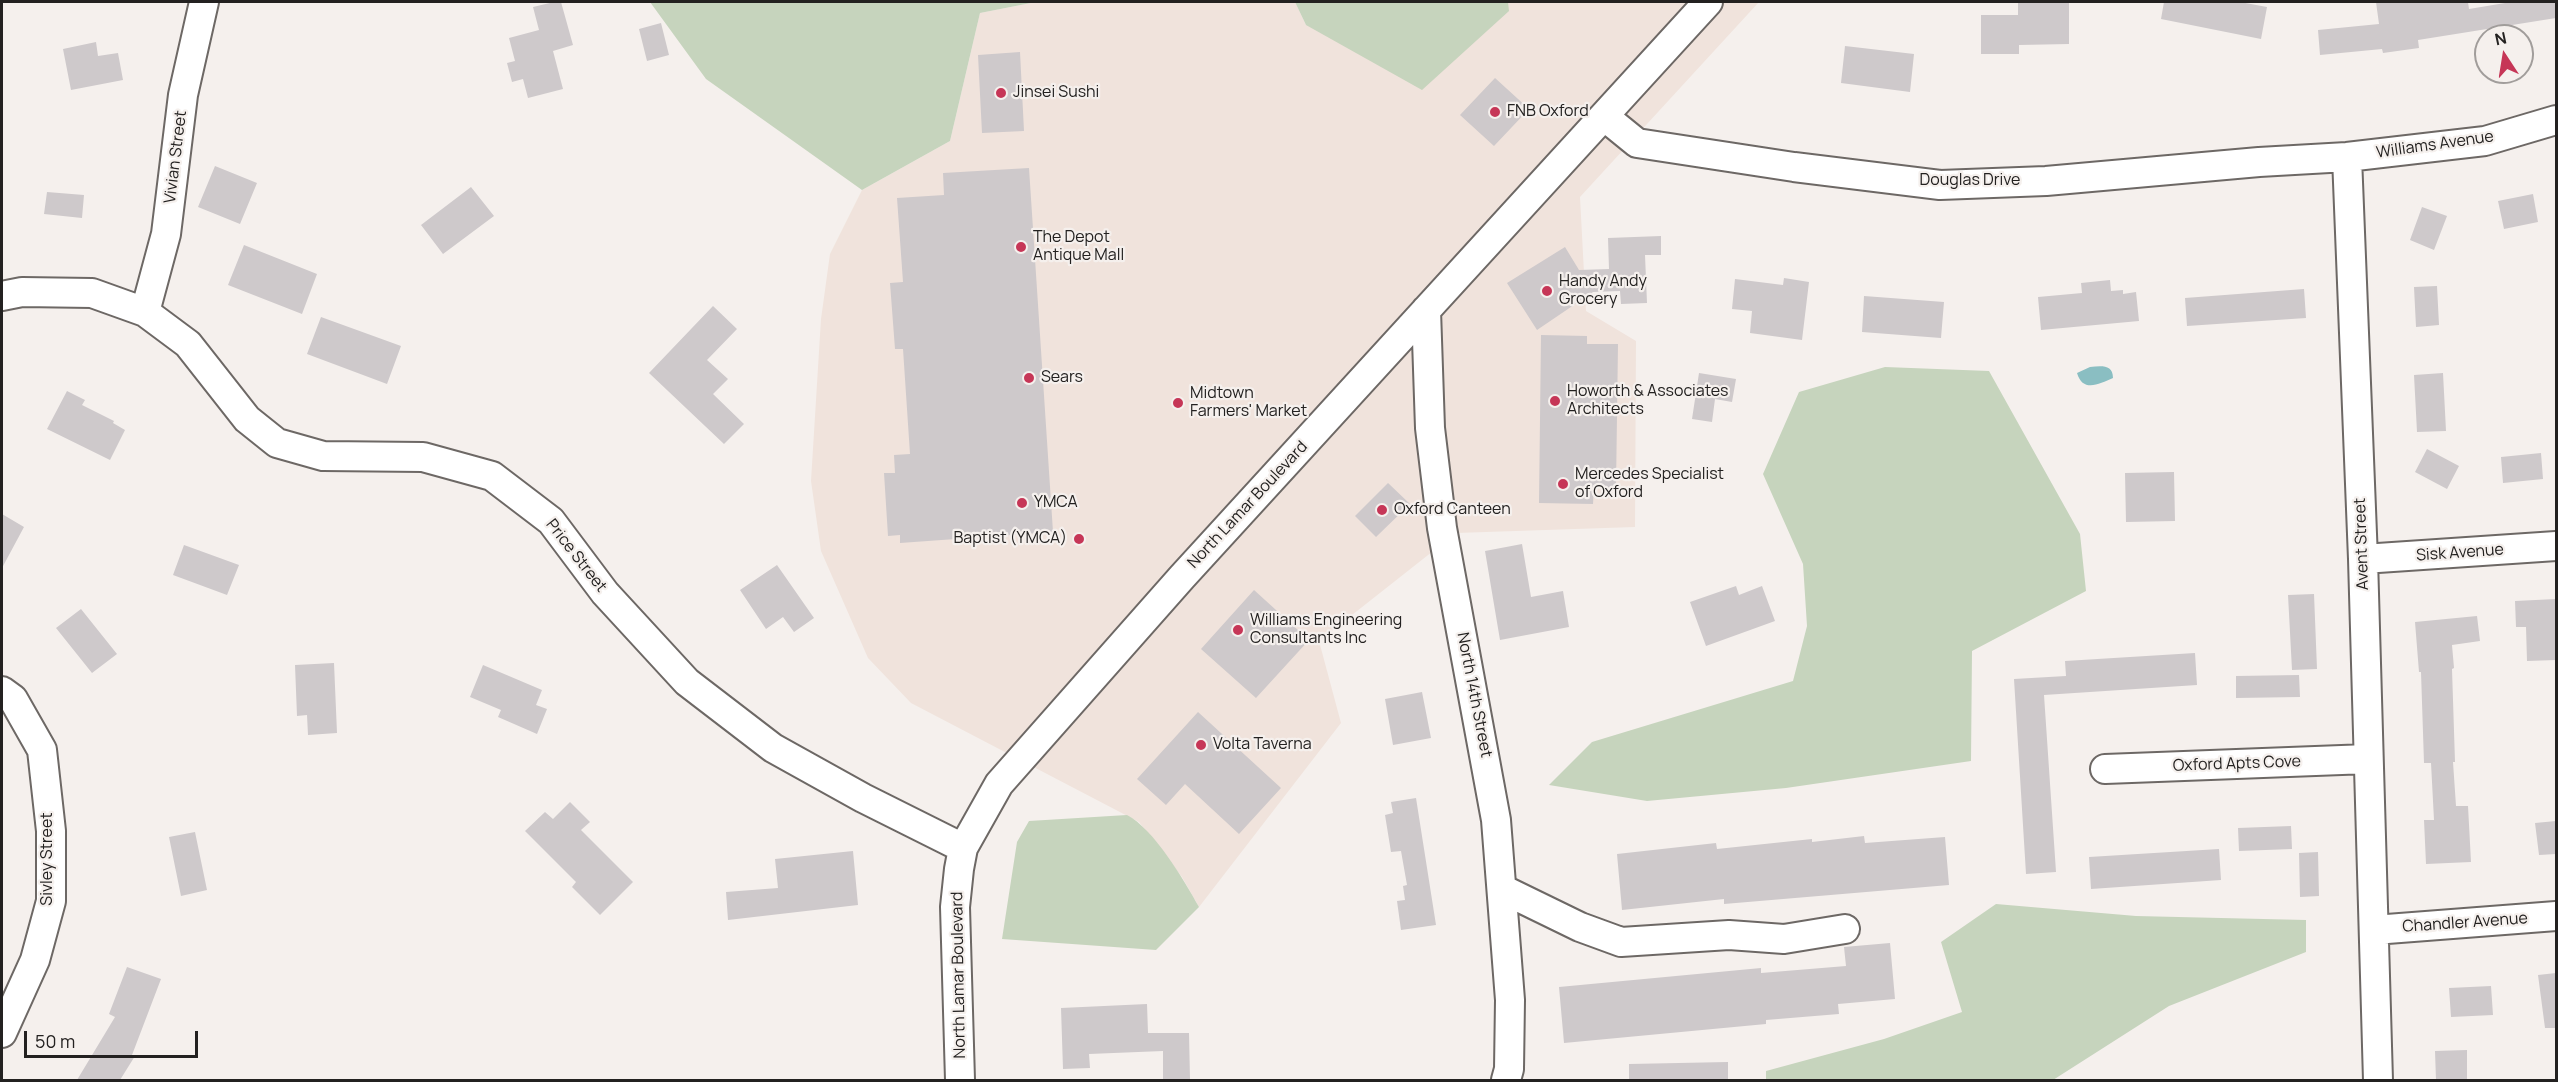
<!DOCTYPE html>
<style>
body{margin:0}
#map{position:relative;width:2558px;height:1082px;overflow:hidden;background:#f5f0ed;font-family:Manrope,sans-serif}
canvas{display:block}
.frame{position:absolute;inset:0;border:3px solid #232120;pointer-events:none}
.north{position:absolute;left:2474px;top:24px;width:60px;height:60px;box-sizing:border-box;background:#f5f0ed;border:2px solid #a19d9b;border-radius:50%;rotate:348deg;font-size:16px;font-weight:700;line-height:24px;text-align:center;color:#232120}
.north::after{content:'';display:block;margin:auto;width:21px;height:27px;background:#c63657;clip-path:polygon(50% 0,100% 100%,50% 72%,0 100%)}
.scale{position:absolute;left:24px;top:1031px;width:174px;height:27px;box-sizing:border-box;border:3px solid #232120;border-top:0;padding-left:8px;font-size:18px;line-height:21px;white-space:nowrap;color:#232120;-webkit-text-stroke:4px #f5f0ed;paint-order:stroke}
</style>
<div id="map">
<canvas width="2558" height="1082"></canvas>
<div class="frame"></div>
<div class="north">N</div>
<div class="scale">50 m</div>
</div>
<script>
const ctx = document.querySelector('canvas').getContext('2d');
ctx.lineJoin = 'round';
function fill(path, color) { ctx.fillStyle = color; ctx.fill(path, 'evenodd'); }
function stroke(path, color, width, dash) { ctx.strokeStyle = color; ctx.lineWidth = width; ctx.lineCap = dash ? 'butt' : 'round'; ctx.setLineDash(dash || []); ctx.stroke(path); }
function label(font, color, halo, rows, align = 'center') {
  ctx.font = font + ' Manrope,sans-serif'; ctx.lineWidth = 4.5; ctx.setLineDash([]); ctx.textBaseline = 'middle'; ctx.strokeStyle = halo; ctx.fillStyle = color; for (const [text, x, y, turn = 0] of rows) {
    ctx.save(); ctx.translate(x, y); ctx.rotate((+turn || 0) * Math.PI / 180); ctx.textAlign = isNaN(turn) ? turn : align; if (halo) ctx.strokeText(text, 0, 0); ctx.fillText(text, 0, 0); ctx.restore();
  }
}
fill(new Path2D(`
 M 1036,2 L 1295,2 L 1306,25 L 1508,11 L 1508,2 L 1759,2 L 1580,197 L 1586,311 L 1636,341 L 1635,527 L 1456,533 L 1319,641 L 1341,723 L 1199,907 L 1182,877 L 1139,822 L 911,703 L 868,658 L 821,551 L 811,481 L 821,319 L 830,254 L 862,190 L 950,141 L 980,13 Z`), '#f0e3dc');
fill(new Path2D(`
 M 650,2 L 1036,2 L 980,13 L 950,141 L 862,190 L 706,79 Z
 M 1295,2 L 1508,2 L 1509,11 L 1422,90 L 1306,25 Z
 M 1885,367 L 1989,371 L 2080,534 L 2086,591 L 1972,651 L 1971,761 L 1786,788 L 1647,801 L 1549,785 L 1592,742 L 1793,681 L 1807,626 L 1803,564 L 1763,474 L 1799,392 Z
 M 1127,815 C 1154,829 1184,880 1199,907 L 1156,950 L 1002,939 L 1017,842 L 1029,821 Z
 M 1996,904 L 2136,916 L 2306,920 L 2306,952 L 2169,1006 L 2053,1080 L 1766,1080 L 1766,1071 L 1884,1039 L 1962,1012 L 1941,942 Z`), '#c6d4bd');
fill(new Path2D(`
 M 2090,367 C 2101,366 2113,364 2113,378 C 2099,384 2083,393 2077,373 Z`), '#8abec2');
fill(new Path2D(`
 M 554,2 L 561,2 L 573,45 L 553,51 L 563,89 L 528,98 L 523,79 L 512,82 L 507,63 L 515,61 L 509,38 L 539,30 L 533,7 Z
 M 2018,2 L 2069,2 L 2069,44 L 2019,45 L 2019,54 L 1981,54 L 1981,15 L 2018,15 Z
 M 2164,2 L 2240,2 L 2267,7 L 2261,39 L 2161,19 Z
 M 2376,2 L 2468,2 L 2469,9 L 2511,2 L 2556,2 L 2556,18 L 2418,40 L 2419,48 L 2383,53 L 2382,49 L 2320,55 L 2318,30 L 2379,24 Z
 M 661,23 L 669,55 L 647,61 L 639,29 Z
 M 96,42 L 98,56 L 118,53 L 123,80 L 71,90 L 63,49 Z
 M 1845,46 L 1914,54 L 1910,92 L 1841,83 Z
 M 1020,52 L 1024,131 L 982,133 L 978,55 Z
 M 1495,78 L 1529,109 L 1494,146 L 1460,115 Z
 M 215,166 L 257,183 L 240,224 L 198,207 Z
 M 1029,168 L 1053,532 L 900,543 L 900,535 L 888,536 L 884,473 L 895,473 L 894,455 L 910,454 L 903,349 L 895,349 L 890,283 L 903,282 L 897,198 L 944,195 L 943,173 Z
 M 471,187 L 494,216 L 443,254 L 421,225 Z
 M 47,192 L 84,195 L 82,218 L 44,214 Z
 M 2533,194 L 2538,222 L 2504,229 L 2498,201 Z
 M 2422,207 L 2447,216 L 2434,250 L 2410,240 Z
 M 1661,236 L 1661,255 L 1645,255 L 1647,303 L 1621,304 L 1620,291 L 1593,292 L 1537,330 L 1507,283 L 1565,247 L 1579,270 L 1609,269 L 1608,238 Z
 M 244,245 L 317,274 L 302,314 L 228,285 Z
 M 1784,278 L 1809,282 L 1802,340 L 1750,333 L 1752,311 L 1732,309 L 1735,279 L 1783,285 Z
 M 2110,280 L 2111,291 L 2123,290 L 2123,294 L 2136,292 L 2139,321 L 2041,330 L 2038,297 L 2082,293 L 2081,283 Z
 M 2437,286 L 2439,325 L 2416,327 L 2414,287 Z
 M 2304,289 L 2306,318 L 2187,326 L 2185,298 Z
 M 1864,296 L 1944,302 L 1941,338 L 1862,332 Z
 M 713,306 L 737,329 L 707,360 L 728,379 L 713,394 L 744,424 L 724,444 L 649,373 Z
 M 321,317 L 401,346 L 387,384 L 307,354 Z
 M 1541,335 L 1587,336 L 1587,344 L 1618,344 L 1616,488 L 1594,488 L 1593,504 L 1539,503 Z
 M 1699,373 L 1736,379 L 1732,402 L 1715,399 L 1712,422 L 1692,419 Z
 M 2443,373 L 2446,431 L 2417,432 L 2414,375 Z
 M 67,391 L 85,400 L 82,405 L 114,421 L 113,423 L 125,430 L 110,460 L 47,429 Z
 M 2427,449 L 2459,466 L 2447,489 L 2415,472 Z
 M 2541,453 L 2543,479 L 2503,483 L 2501,457 Z
 M 2174,472 L 2175,521 L 2126,522 L 2125,473 Z
 M 1388,483 L 1410,504 L 1376,537 L 1355,516 Z
 M 2,514 L 24,527 L 2,568 Z
 M 1522,544 L 1531,597 L 1563,591 L 1569,627 L 1500,640 L 1485,551 Z
 M 184,545 L 239,565 L 227,595 L 173,575 Z
 M 777,565 L 814,618 L 794,632 L 783,617 L 766,629 L 740,590 Z
 M 1736,586 L 1739,595 L 1762,586 L 1775,621 L 1706,646 L 1690,602 Z
 M 1254,590 L 1309,640 L 1256,698 L 1201,649 Z
 M 2314,594 L 2317,669 L 2292,670 L 2288,595 Z
 M 2556,599 L 2556,660 L 2527,661 L 2526,627 L 2516,627 L 2515,601 Z
 M 81,609 L 117,654 L 92,673 L 56,628 Z
 M 2477,616 L 2480,641 L 2452,645 L 2454,668 L 2452,669 L 2455,762 L 2453,762 L 2456,806 L 2468,806 L 2471,862 L 2426,864 L 2424,820 L 2434,820 L 2431,763 L 2424,763 L 2421,672 L 2419,672 L 2415,622 Z
 M 2195,653 L 2197,685 L 2044,695 L 2056,872 L 2026,874 L 2014,679 L 2066,676 L 2065,661 Z
 M 334,663 L 337,733 L 308,735 L 307,715 L 297,716 L 295,665 Z
 M 483,665 L 542,690 L 536,705 L 547,709 L 537,734 L 498,717 L 501,710 L 470,697 Z
 M 2299,675 L 2300,697 L 2236,698 L 2236,676 Z
 M 1422,692 L 1431,738 L 1393,745 L 1385,699 Z
 M 1198,712 L 1281,788 L 1239,834 L 1185,784 L 1166,805 L 1137,779 Z
 M 1416,798 L 1436,925 L 1401,930 L 1397,901 L 1405,900 L 1403,886 L 1407,885 L 1401,851 L 1391,852 L 1385,815 L 1393,813 L 1391,802 Z
 M 570,802 L 590,822 L 581,830 L 633,882 L 600,915 L 572,887 L 576,882 L 525,831 L 545,812 L 553,819 Z
 M 2556,821 L 2556,854 L 2539,855 L 2535,823 Z
 M 2291,826 L 2292,849 L 2239,851 L 2238,828 Z
 M 195,832 L 207,890 L 181,896 L 169,837 Z
 M 1864,836 L 1865,843 L 1945,837 L 1949,885 L 1724,904 L 1724,899 L 1622,910 L 1617,854 L 1716,843 L 1717,849 L 1812,839 L 1812,842 Z
 M 2219,849 L 2221,880 L 2091,889 L 2089,857 Z
 M 853,851 L 858,905 L 728,920 L 726,892 L 778,888 L 775,859 Z
 M 2318,852 L 2319,896 L 2300,897 L 2299,853 Z
 M 1890,943 L 1895,999 L 1838,1004 L 1839,1014 L 1766,1020 L 1766,1024 L 1564,1043 L 1559,987 L 1761,968 L 1761,973 L 1846,966 L 1844,947 Z
 M 127,967 L 161,979 L 132,1055 L 135,1056 L 120,1080 L 77,1080 L 115,1017 L 109,1014 Z
 M 2556,973 L 2556,1028 L 2545,1028 L 2538,975 Z
 M 2491,986 L 2493,1015 L 2451,1017 L 2449,988 Z
 M 1147,1004 L 1148,1033 L 1189,1033 L 1190,1079 L 1163,1079 L 1163,1051 L 1089,1054 L 1090,1068 L 1063,1069 L 1061,1008 Z
 M 2467,1050 L 2467,1080 L 2436,1080 L 2435,1051 Z
 M 1728,1062 L 1728,1080 L 1629,1080 L 1629,1064 Z`), '#cec9cb');
const minor = new Path2D(`
 M 1605,117 L 1637,143 L 1794,167 L 1940,185 L 2046,181 L 2259,162 L 2347,157 L 2485,141 L 2556,120
 M 2347,157 L 2363,559 L 2378,1080
 M 2,296 L 22,292 L 92,293 L 145,312 L 188,344 L 247,419 L 277,443 L 323,456 L 423,457 L 492,476 L 551,521 L 605,593 L 687,682 L 773,748 L 863,798 L 963,848
 M 1426,310 L 1430,428 L 1442,528 L 1496,820 L 1510,1000 L 1509,1069 L 1506,1080
 M 145,312 L 166,234 L 183,95 L 204,2
 M 2363,559 L 2556,546
 M 2,691 L 13,699 L 42,750 L 51,831 L 51,901 L 35,960 L 2,1033
 M 2105,769 L 2368,759
 M 1502,889 L 1580,927 L 1621,942 L 1729,935 L 1784,939 L 1845,929
 M 2374,930 L 2556,916
 M 960,1080 L 955,907 L 959,869 L 963,848 L 999,784 L 1182,577 L 1708,2`);
stroke(minor, '#6d6865', 32);
stroke(minor, '#fff', 28);
for (const [x, y, r, color] of [
 [1001,93,6,"#c63657"],
 [1495,112,6,"#c63657"],
 [1021,247,6,"#c63657"],
 [1547,291,6,"#c63657"],
 [1029,378,6,"#c63657"],
 [1555,401,6,"#c63657"],
 [1178,403,6,"#c63657"],
 [1563,484,6,"#c63657"],
 [1022,503,6,"#c63657"],
 [1382,510,6,"#c63657"],
 [1079,539,6,"#c63657"],
 [1238,630,6,"#c63657"],
 [1201,745,6,"#c63657"]
]) { const dot = new Path2D(); dot.arc(x, y, r, 0, 2 * Math.PI); ctx.fillStyle = color; ctx.fill(dot); stroke(dot, '#f5f0ed', 2); }
label('16px', '#232120', '#f5f0ed', [
 ["Jinsei Sushi",1013,93],
 ["FNB Oxford",1507,112],
 ["The Depot",1033,238],
 ["Antique Mall",1033,256],
 ["Handy Andy",1559,282],
 ["Grocery",1559,300],
 ["Sears",1041,378],
 ["Howorth & Associates",1567,392],
 ["Architects",1567,410],
 ["Midtown",1190,394],
 ["Farmers' Market",1190,412],
 ["Mercedes Specialist",1575,475],
 ["of Oxford",1575,493],
 ["YMCA",1034,503],
 ["Oxford Canteen",1394,510],
 ["Baptist (YMCA)",1067,539,"right"],
 ["Williams Engineering",1250,621],
 ["Consultants Inc",1250,639],
 ["Volta Taverna",1213,745]
], 'left');
label('16px', '#232120', '#f5f0ed', [
 ["Williams Avenue",2435,145,-8],
 ["Vivian Street",176,157,-83],
 ["Douglas Drive",1970,181],
 ["North Lamar Boulevard",1248,505,-47],
 ["Avent Street",2362,544,-92],
 ["Sisk Avenue",2460,553,-4],
 ["Price Street",576,556,52],
 ["North 14th Street",1474,695,79],
 ["Oxford Apts Cove",2237,764,-2],
 ["Sivley Street",48,859,-90],
 ["Chandler Avenue",2465,923,-4],
 ["North Lamar Boulevard",959,975,-91]
]);
</script>
